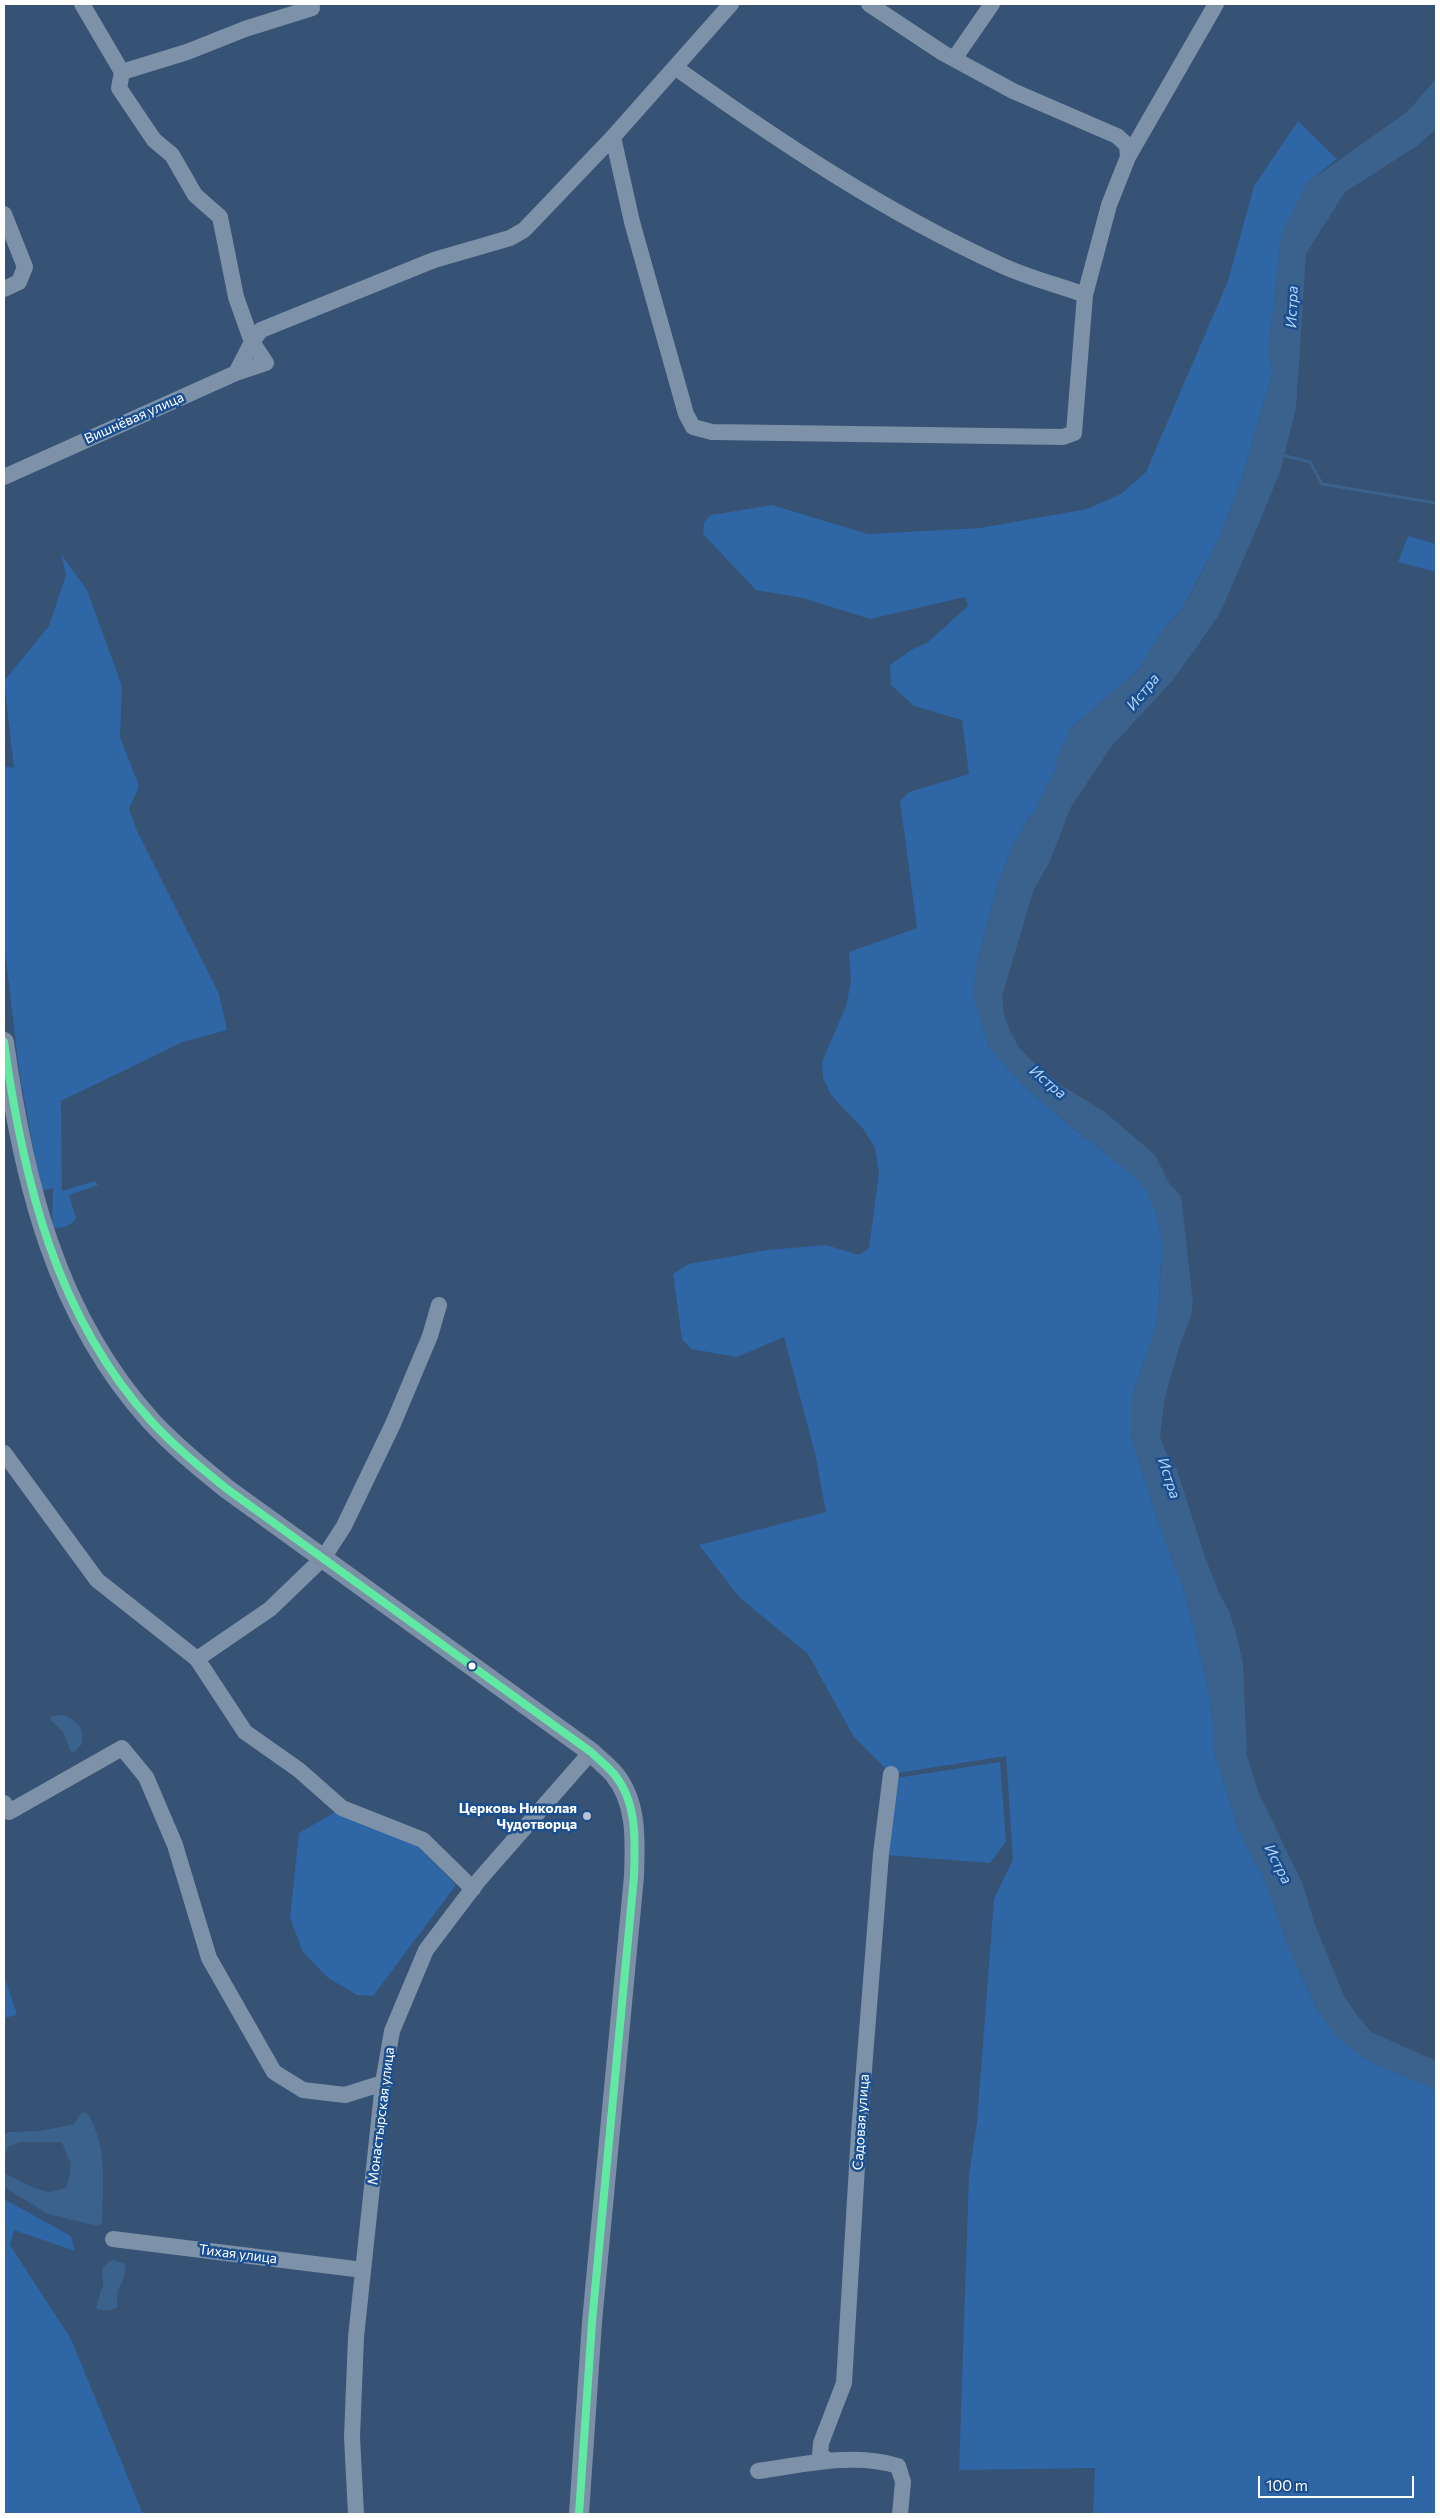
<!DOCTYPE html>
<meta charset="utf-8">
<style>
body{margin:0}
#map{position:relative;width:1440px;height:2518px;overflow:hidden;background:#365274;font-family:Commissioner,sans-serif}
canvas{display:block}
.frame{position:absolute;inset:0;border:5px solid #fff;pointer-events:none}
.scale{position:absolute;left:1258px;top:2476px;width:156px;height:22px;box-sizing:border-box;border:2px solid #fff;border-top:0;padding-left:6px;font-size:15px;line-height:18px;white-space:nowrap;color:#fff;-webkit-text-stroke:4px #1b4f8f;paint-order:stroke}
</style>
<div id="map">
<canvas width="1440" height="2518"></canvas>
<div class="frame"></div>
<div class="scale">100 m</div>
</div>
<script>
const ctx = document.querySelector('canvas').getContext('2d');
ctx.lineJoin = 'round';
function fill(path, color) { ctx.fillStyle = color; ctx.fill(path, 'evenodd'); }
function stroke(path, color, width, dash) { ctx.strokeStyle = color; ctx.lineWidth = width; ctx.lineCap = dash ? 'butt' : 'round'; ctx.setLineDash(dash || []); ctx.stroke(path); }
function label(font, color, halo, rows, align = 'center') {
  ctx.font = font + ' Commissioner,sans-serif'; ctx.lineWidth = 5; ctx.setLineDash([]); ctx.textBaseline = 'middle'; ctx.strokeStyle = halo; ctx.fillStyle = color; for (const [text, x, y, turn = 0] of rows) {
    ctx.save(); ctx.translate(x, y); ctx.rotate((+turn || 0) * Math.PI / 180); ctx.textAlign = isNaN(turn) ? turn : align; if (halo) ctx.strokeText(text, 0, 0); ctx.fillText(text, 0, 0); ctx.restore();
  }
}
fill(new Path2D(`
 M 1298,121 L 1337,159 L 1308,182 L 1282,232 L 1268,353 L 1273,371 L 1241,481 L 1220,536 L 1191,592 L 1181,610 L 1164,628 L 1138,670 L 1071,728 L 1057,759 L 1057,769 L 1047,784 L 1034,814 L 1030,815 L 1011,850 L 997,887 L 976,967 L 988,1046 L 1024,1086 L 1075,1130 L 1132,1174 L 1146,1190 L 1157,1214 L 1162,1243 L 1158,1317 L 1152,1340 L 1135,1386 L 1130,1433 L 1157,1519 L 1184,1590 L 1206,1678 L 1214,1729 L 1214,1751 L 1220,1771 L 1238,1828 L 1253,1860 L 1263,1875 L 1290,1951 L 1319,2013 L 1394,2072 L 1436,2090 L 1436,2514 L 1093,2514 L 1095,2468 L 959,2470 L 969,2175 L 977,2122 L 994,1899 L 1013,1859 L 1006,1756 L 891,1774 L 854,1737 L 808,1654 L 739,1597 L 699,1545 L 826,1512 L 815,1453 L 784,1337 L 737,1357 L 691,1349 L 682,1339 L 673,1274 L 689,1264 L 767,1250 L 826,1245 L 859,1255 L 869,1248 L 879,1173 L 875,1148 L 864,1130 L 831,1095 L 823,1078 L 822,1062 L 846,1006 L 851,981 L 849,952 L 917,928 L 900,801 L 909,792 L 969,774 L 962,720 L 914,706 L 891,685 L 890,665 L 913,649 L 927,643 L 968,606 L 965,597 L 870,619 L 803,598 L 756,590 L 703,534 L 704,522 L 711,515 L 772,505 L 868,534 L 980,528 L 1087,509 L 1121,494 L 1146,472 L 1228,281 L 1254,186 Z
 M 1408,536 L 1436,544 L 1436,572 L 1398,562 Z
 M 61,554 L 87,590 L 122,686 L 120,737 L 139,786 L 129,809 L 137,831 L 219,994 L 227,1030 L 183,1042 L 61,1101 L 62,1191 L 95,1181 L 98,1185 L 69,1195 L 76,1218 C 71,1226 61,1230 52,1227 L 53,1188 L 41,1191 L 19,1070 L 4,942 L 4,766 L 14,768 L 4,681 L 49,626 L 66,575 Z
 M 1000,1762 L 1006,1842 L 990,1863 L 886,1855 L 896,1778 Z
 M 337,1811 L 417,1846 L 456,1885 L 373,1996 L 357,1995 L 327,1977 L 303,1952 L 290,1918 L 299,1833 Z
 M 4,1975 L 17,2015 L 4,2018 Z
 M 4,2199 L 71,2236 L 75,2251 L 14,2230 L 10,2245 L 71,2339 L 142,2512 L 146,2514 L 4,2514 Z`), '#2f66a5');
fill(new Path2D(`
 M 1436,79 L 1436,129 L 1417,146 L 1345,192 L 1306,254 L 1296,409 L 1280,472 L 1257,528 L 1220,613 L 1199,644 L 1172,681 L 1111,747 L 1071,807 L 1049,863 L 1034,889 L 1002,996 L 1004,1014 L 1009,1029 L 1018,1046 L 1030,1059 L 1059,1084 L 1105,1112 L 1155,1155 L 1169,1183 L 1181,1196 L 1193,1302 L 1191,1318 L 1182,1338 L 1165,1397 L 1160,1436 L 1165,1451 L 1177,1470 L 1205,1557 L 1220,1595 L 1229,1611 L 1236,1633 L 1243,1663 L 1247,1756 L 1258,1791 L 1303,1885 L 1314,1922 L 1344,1996 L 1358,2016 L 1371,2032 L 1436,2061 L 1436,2090 L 1366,2060 L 1339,2039 L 1319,2013 L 1290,1951 L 1263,1875 L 1253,1860 L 1238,1828 L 1220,1771 L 1214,1751 L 1214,1729 L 1206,1678 L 1184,1590 L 1157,1519 L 1130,1433 L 1130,1409 L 1135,1386 L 1152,1340 L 1158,1317 L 1162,1243 L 1157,1214 L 1146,1190 L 1132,1174 L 1075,1130 L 1024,1086 L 988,1046 L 973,994 L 976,967 L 997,887 L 1011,850 L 1030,815 L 1034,814 L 1047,784 L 1057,769 L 1056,759 L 1071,728 L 1138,670 L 1164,628 L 1181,610 L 1191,593 L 1220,536 L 1241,481 L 1273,371 L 1268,353 L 1282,232 L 1308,182 L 1407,112 Z
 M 63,1715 C 77,1720 85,1729 82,1744 L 74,1752 L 70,1751 L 64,1733 L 50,1719 L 53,1716 Z
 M 82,2112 L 88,2114 C 108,2147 103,2186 102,2223 L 97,2226 L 48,2214 L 4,2187 L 4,2173 L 34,2188 L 49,2192 L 66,2188 L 69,2179 L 71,2162 C 65,2155 66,2148 61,2142 L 20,2142 L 8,2147 L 4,2159 L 4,2135 L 8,2132 L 40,2131 L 74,2124 Z
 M 113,2260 L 123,2263 L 126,2266 L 123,2281 L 117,2291 L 117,2307 C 112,2311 101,2311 96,2308 L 103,2284 L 102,2269 L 108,2262 Z`), '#3b618d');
stroke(new Path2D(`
 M 1282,455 L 1310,462 L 1322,484 L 1436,503`), '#3b618d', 3);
stroke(new Path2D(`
 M 731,4 L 613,137 L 632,222 L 686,414 L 693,427 L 712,432 L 1063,437 L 1074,433 L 1085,295 L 1109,205 L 1128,157 L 1127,145 L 1117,136 L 1013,91 L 943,53 L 869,4
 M 954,59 L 992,4
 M 676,68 C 780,142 886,213 1003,266 C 1029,278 1058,285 1085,295
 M 122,72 L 187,52 L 245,29 L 312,8
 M 1128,157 L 1216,4
 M 4,214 L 25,267 L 19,282 L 4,289
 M 236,373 L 252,342 L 261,330 L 434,260 L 510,238 L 524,230 L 613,137
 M 4,477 L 236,373 L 266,363 L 252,342 L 236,297 L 220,217 L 195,195 L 172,155 L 154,140 L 119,88 L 122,72 L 82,4
 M 4,1453 L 97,1580 L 197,1659 L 245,1732 L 299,1770 L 342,1808 L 423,1840 L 473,1889
 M 197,1659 L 270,1609 L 324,1557 L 344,1526 L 393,1424 L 430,1336 L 439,1305
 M 4,1803 L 9,1812 L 122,1748 L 146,1777 L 175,1845 L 209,1958 L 274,2072 L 303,2090 L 345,2095 L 383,2083
 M 113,2239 L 363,2270
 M 829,2461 L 820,2455 L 821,2443 L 844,2383 L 859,2133 L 881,1854 L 891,1774
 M 758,2471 C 802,2465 854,2452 898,2466 L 903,2482 L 900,2514
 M 356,2514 L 352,2437 L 356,2337 L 383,2083 L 392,2031 L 426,1950 L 479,1880 L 591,1752`), '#7d92a8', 16);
stroke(new Path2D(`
 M 4,1042 C 23,1179 55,1315 151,1421 C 174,1446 201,1468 227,1489 L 591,1752 C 598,1759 607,1766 614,1774 C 638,1803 635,1842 634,1876 L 592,2322 L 579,2514`), '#7d8ea7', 20);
stroke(new Path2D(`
 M 4,1042 C 23,1179 55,1315 151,1421 C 174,1446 201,1468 227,1489 L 591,1752 C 598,1759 607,1766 614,1774 C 638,1803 635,1842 634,1876 L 592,2322 L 579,2514`), '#60e9a3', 8);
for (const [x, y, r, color] of [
 [472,1666,4.5,"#fff"],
 [587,1816,5,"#b9c2ce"]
]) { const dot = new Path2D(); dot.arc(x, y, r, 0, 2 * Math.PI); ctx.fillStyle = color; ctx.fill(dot); stroke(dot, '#1b4f8f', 2); }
label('14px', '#fff', '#1b4f8f', [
 ["Вишнёвая улица",134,418,-24],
 ["Монастырская улица",381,2116,-83],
 ["Садовая улица",861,2122,-86],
 ["Тихая улица",238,2254,7]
]);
label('bold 14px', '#fff', '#1b4f8f', [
 ["Церковь Николая",577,1808],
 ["Чудотворца",577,1824]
], 'right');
label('italic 15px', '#b5d3f5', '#1b4f8f', [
 ["Истра",1292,307,-88],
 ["Истра",1143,692,-51],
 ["Истра",1048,1082,40],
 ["Истра",1169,1478,72],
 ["Истра",1278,1864,63]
]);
</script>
